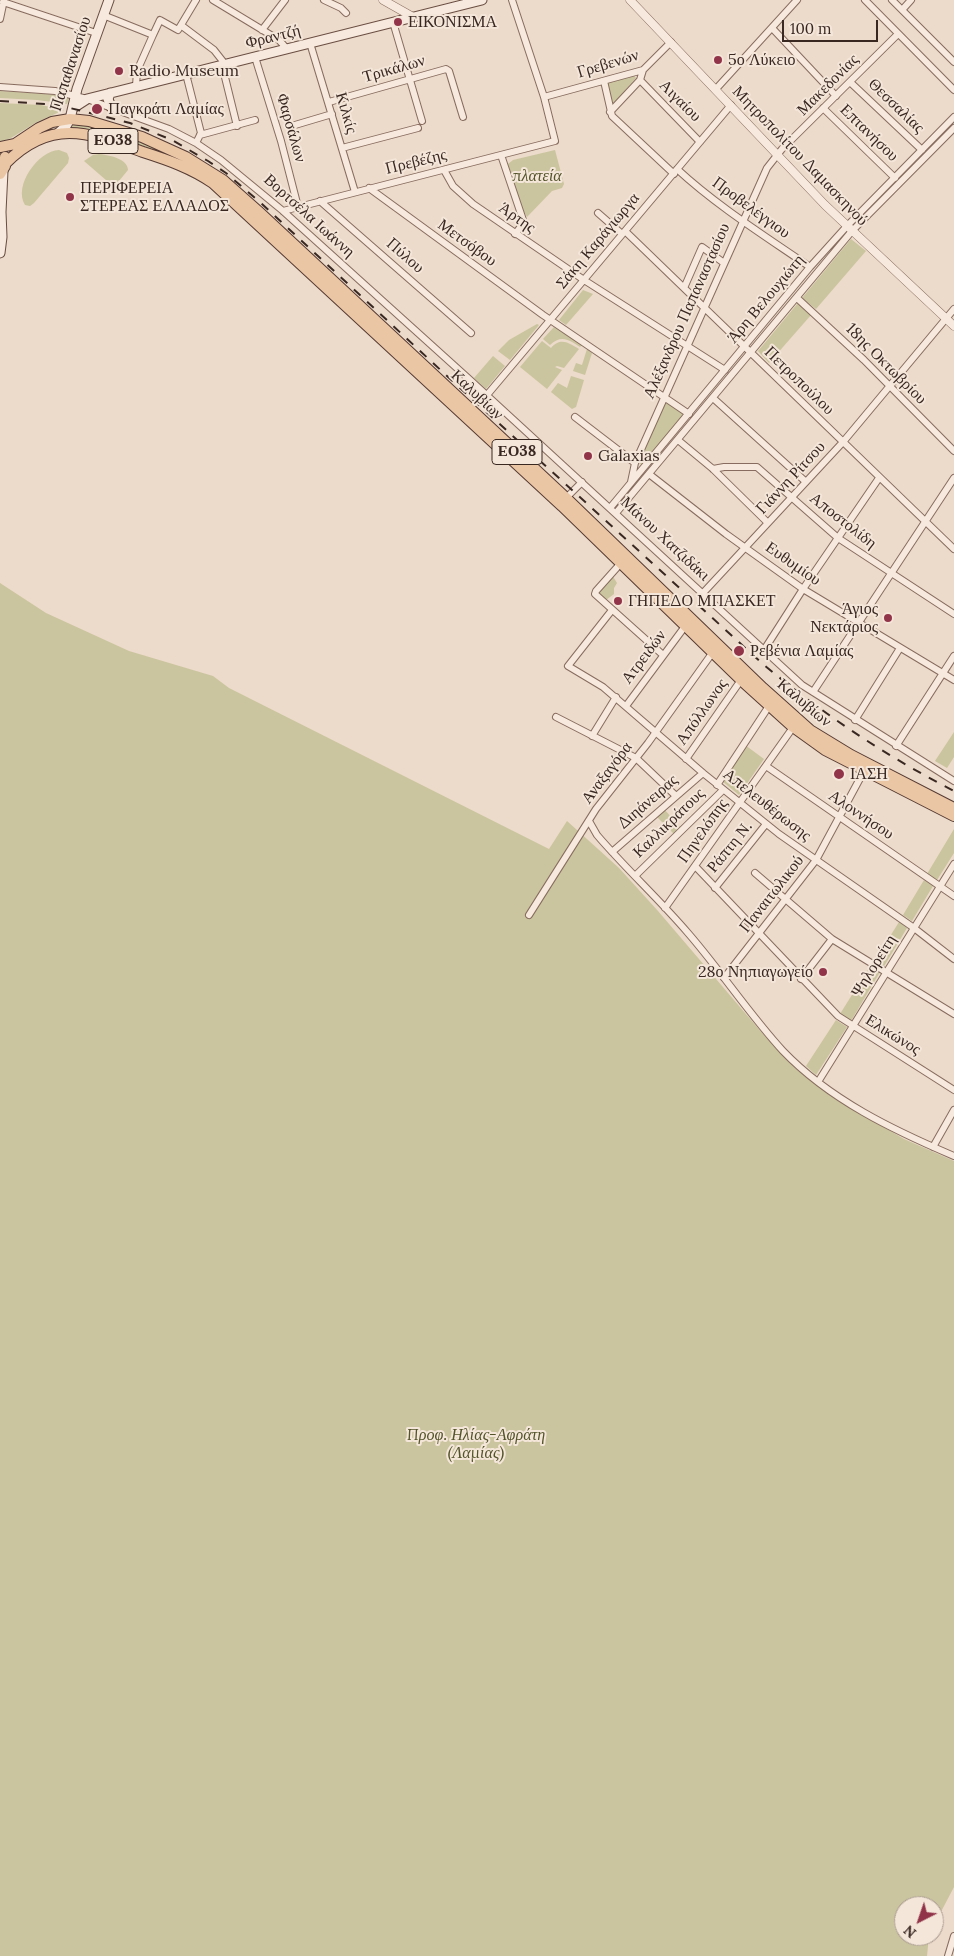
<!DOCTYPE html>
<meta charset="utf-8">
<style>
body{margin:0}
#map{position:relative;width:954px;height:1956px;overflow:hidden;background:#ecdaca;font-family:Lora,serif}
canvas{display:block}
.north{position:absolute;left:894px;top:1896px;width:50px;height:50px;box-sizing:border-box;background:#f4e6d9;border:1px solid #a99a90;border-radius:50%;rotate:221deg;font-size:14px;font-weight:700;line-height:20px;text-align:center;color:#392822}
.north::after{content:'';display:block;margin:auto;width:18px;height:22px;background:#923449;clip-path:polygon(50% 0,100% 100%,50% 72%,0 100%)}
.scale{position:absolute;left:782px;top:20px;width:96px;height:22px;box-sizing:border-box;border:2px solid #392822;border-top:0;padding-left:6px;font-size:15px;line-height:18px;white-space:nowrap;color:#392822;-webkit-text-stroke:4px #f4e6d9;paint-order:stroke}
</style>
<div id="map">
<canvas width="954" height="1956"></canvas>
<div class="north">N</div>
<div class="scale">100 m</div>
</div>
<script>
const ctx = document.querySelector('canvas').getContext('2d');
ctx.lineJoin = 'round';
function fill(path, color) { ctx.fillStyle = color; ctx.fill(path, 'evenodd'); }
function stroke(path, color, width, dash) { ctx.strokeStyle = color; ctx.lineWidth = width; ctx.lineCap = dash ? 'butt' : 'round'; ctx.setLineDash(dash || []); ctx.stroke(path); }
function label(font, color, halo, rows, align = 'center') {
  ctx.font = font + ' Lora,serif'; ctx.lineWidth = 4; ctx.setLineDash([]); ctx.textBaseline = 'middle'; ctx.strokeStyle = halo; ctx.fillStyle = color; for (const [text, x, y, turn = 0] of rows) {
    ctx.save(); ctx.translate(x, y); ctx.rotate((+turn || 0) * Math.PI / 180); ctx.textAlign = isNaN(turn) ? turn : align; if (halo) ctx.strokeText(text, 0, 0); ctx.fillText(text, 0, 0); ctx.restore();
  }
}
fill(new Path2D(`
 M 632,73 L 636,78 L 613,104 L 607,80 Z
 M 0,91 L 58,95 L 69,98 L 67,104 L 37,100 L 0,98 Z
 M 0,103 L 41,105 L 64,110 L 37,122 L 11,138 L 0,142 Z
 M 76,123 L 120,133 L 164,153 L 92,129 L 79,128 L 69,129 Z
 M 59,150 L 67,153 L 69,158 L 68,163 L 34,203 L 30,206 L 25,205 C 13,186 38,151 59,150 Z
 M 555,150 L 564,184 L 562,188 L 552,191 L 527,217 L 523,210 L 508,164 L 513,160 Z
 M 99,154 C 109,155 128,159 128,170 L 114,187 L 84,161 L 93,155 Z
 M 851,239 L 866,251 L 816,309 L 802,298 Z
 M 583,290 L 593,294 L 566,325 L 559,320 Z
 M 798,303 L 811,315 L 769,363 L 758,351 Z
 M 537,324 L 539,325 L 510,360 L 498,351 L 509,340 Z
 M 554,327 L 582,345 L 580,347 C 570,340 561,334 550,345 L 543,339 Z
 M 542,341 L 551,348 C 561,337 568,343 579,349 L 564,368 L 557,366 L 555,367 L 562,370 L 547,389 L 520,367 Z
 M 587,349 L 592,353 L 585,375 L 573,371 L 576,363 L 582,365 Z
 M 493,356 L 505,366 L 486,389 L 474,378 Z
 M 571,376 L 584,380 L 576,407 L 572,409 L 551,392 L 558,383 L 567,388 Z
 M 666,401 L 685,414 L 641,465 L 639,461 Z
 M 612,575 L 617,583 L 614,588 L 614,594 L 606,600 L 598,593 Z
 M 0,583 L 46,613 L 129,651 L 213,676 L 229,688 L 549,849 L 567,821 L 619,868 L 658,911 L 763,1034 L 796,1069 L 846,1105 L 904,1139 L 954,1161 L 954,1887 L 934,1925 L 934,1906 L 904,1906 L 904,1936 L 929,1936 L 927,1956 L 0,1956 Z
 M 954,732 L 954,757 L 947,768 L 935,761 Z
 M 745,745 L 764,759 L 739,795 L 722,781 Z
 M 664,809 L 681,828 L 674,834 L 656,816 Z
 M 954,829 L 954,853 L 937,880 L 927,874 Z
 M 924,880 L 933,886 L 912,921 L 903,915 Z
 M 899,922 L 907,928 L 883,968 L 874,962 Z
 M 870,966 L 880,972 L 851,1021 L 840,1014 Z
 M 836,1020 L 847,1027 L 816,1075 L 806,1066 Z`), '#cac59e');
const minor = new Path2D(`
 M 213,0 L 279,40 L 287,49
 M 324,0 L 341,8 L 346,13
 M 865,0 L 954,90
 M 892,0 L 954,62
 M 3,2 L 96,33
 M 902,10 L 911,0
 M 103,15 L 153,35 L 137,71 L 136,86
 M 0,19 L 4,0
 M 393,22 L 422,121
 M 182,26 L 214,50 L 225,64
 M 772,28 L 836,96
 M 262,30 L 285,0
 M 153,35 L 160,20 L 178,30 L 196,0
 M 310,43 L 355,192
 M 255,57 L 281,141 L 298,207
 M 222,65 L 237,126
 M 186,74 L 201,133 L 196,143
 M 640,80 L 700,142
 M 604,81 L 612,116 L 674,174
 M 850,82 L 922,150
 M 0,87 L 55,91 L 87,99 L 169,129 L 196,143 L 221,160 L 283,211 L 469,379 L 802,685 L 954,781
 M 716,89 L 797,0
 M 544,97 L 643,70 L 671,42
 M 329,102 L 446,69 L 449,71 L 463,117
 M 823,108 L 895,178
 M 610,112 L 640,80 L 643,70
 M 295,125 L 332,114
 M 200,135 L 255,120
 M 342,148 L 418,128
 M 501,155 L 523,220 L 522,225 L 515,234
 M 677,169 C 717,206 765,236 810,267
 M 444,170 L 453,186 L 473,204 L 584,280 L 725,370
 M 369,188 L 543,315 L 689,414
 M 320,201 L 471,333
 M 283,211 L 555,141 L 544,97 L 512,0
 M 598,213 L 622,234
 M 625,231 L 954,549
 M 684,288 L 702,247 L 724,263
 M 797,298 L 864,360 L 954,451
 M 487,395 L 731,105
 M 713,398 L 806,482
 M 575,417 L 635,463
 M 678,440 L 713,469 L 768,523
 M 713,469 L 724,467 L 757,467 L 838,538 L 954,614
 M 649,474 L 726,534 L 803,589 L 954,680
 M 631,482 L 635,463 L 767,168 L 782,149 L 898,34
 M 566,498 L 582,482
 M 610,508 L 810,267 L 847,226 L 954,117
 M 616,513 L 852,231 L 954,128
 M 621,563 L 596,591 L 595,594 L 663,655
 M 703,593 L 843,442 L 954,309
 M 612,610 L 568,666 L 603,687 L 703,773 L 779,834 L 914,928 L 954,959
 M 764,650 L 803,589 L 879,478
 M 813,692 L 954,478
 M 626,706 L 686,625
 M 556,717 L 636,758 L 676,796
 M 855,720 L 900,648
 M 592,736 L 616,697
 M 896,746 L 954,656
 M 686,759 L 741,680
 M 766,766 L 954,896
 M 717,785 L 769,706
 M 589,821 L 597,835 C 626,869 659,899 688,933 C 721,971 749,1014 783,1051 C 830,1100 893,1130 954,1156
 M 612,852 L 703,773
 M 695,866 L 838,1016 L 954,1090
 M 755,873 L 832,939 L 954,1014
 M 635,876 L 723,790
 M 715,888 L 766,824
 M 665,908 L 794,726
 M 529,915 L 596,809 L 648,743 L 713,652
 M 724,978 L 816,860 L 864,771
 M 801,979 L 832,939
 M 818,1082 L 954,864
 M 933,1147 L 954,1110
 M 948,1956 L 954,1936`);
const tertiary = new Path2D(`
 M 383,0 L 413,17
 M 630,0 L 825,205 L 954,326`);
const secondary = new Path2D(`
 M 110,93 L 108,99 L 111,107
 M 73,108 L 87,99 L 482,0
 M 57,134 L 66,126 L 70,119 L 77,89 L 109,0
 M 0,253 L 2,237 L 1,212 L 3,171`);
const primary = new Path2D(`
 M 0,147 L 15,144 L 39,128 L 52,122 L 70,119 L 89,121 L 142,137 L 186,157 L 223,180 L 258,211 L 566,498 L 763,688 L 810,730 L 851,755 L 954,808
 M 6,163 C 52,117 90,133 143,152 C 168,160 191,168 213,183 L 562,506 L 741,680 L 793,727 L 825,750 L 954,816
 M 0,174 L 5,166 L 5,157`);
stroke(minor, '#876c5f', 8);
stroke(tertiary, '#876c5f', 9);
stroke(secondary, '#694d42', 11);
stroke(primary, '#563b33', 12);
stroke(minor, '#f7e9dd', 6);
stroke(tertiary, '#f7e9dd', 8);
stroke(secondary, '#f7e9dd', 9);
stroke(primary, '#ebc6a5', 10);
stroke(new Path2D(`
 M 0,101 L 58,105 L 130,123 L 172,140 L 208,161 L 226,173 L 262,204 L 447,376 L 764,665 C 823,714 886,756 954,791`), '#392822', 2, [9, 9]);
for (const [x, y, r, color] of [
 [398,22,5,"#923449"],
 [718,60,5,"#923449"],
 [119,71,5,"#923449"],
 [97,109,6,"#923449"],
 [70,197,5,"#923449"],
 [588,456,5,"#923449"],
 [618,601,5,"#923449"],
 [888,618,5,"#923449"],
 [739,651,6,"#923449"],
 [839,774,6,"#923449"],
 [823,972,5,"#923449"]
]) { const dot = new Path2D(); dot.arc(x, y, r, 0, 2 * Math.PI); ctx.fillStyle = color; ctx.fill(dot); stroke(dot, '#f4e6d9', 2); }
for (const [x, y, w] of [
 [113,141,50],
 [517,452,50]
]) { const box = new Path2D(); box.roundRect(x - w / 2, y - 12.5, w, 25, 4); ctx.fillStyle = '#f4e6d9'; ctx.fill(box); stroke(box, '#392822', 1); }
label('bold 15px', '#392822', null, [
 ["ΕΟ38",113,141],
 ["ΕΟ38",517,452]
]);
label('16px', '#392822', '#f4e6d9', [
 ["ΕΙΚΟΝΙΣΜΑ",408,22],
 ["5ο Λύκειο",728,60],
 ["Radio Museum",129,71],
 ["Παγκράτι Λαμίας",108,109],
 ["ΠΕΡΙΦΕΡΕΙΑ",80,188],
 ["ΣΤΕΡΕΑΣ ΕΛΛΑΔΟΣ",80,206],
 ["Galaxias",598,456],
 ["ΓΗΠΕΔΟ ΜΠΑΣΚΕΤ",628,601],
 ["Άγιος",878,609,"right"],
 ["Νεκτάριος",878,627,"right"],
 ["Ρεβένια Λαμίας",750,651],
 ["ΙΑΣΗ",850,774],
 ["28ο Νηπιαγωγείο",813,972,"right"]
], 'left');
label('16px', '#392822', '#f4e6d9', [
 ["Φραντζή",273,37,-14],
 ["Παπαθανασίου",71,64,-72],
 ["Γρεβενών",608,64,-17],
 ["Τρικάλων",394,69,-16],
 ["Μακεδονίας",828,85,-45],
 ["Αιγαίου",680,101,45],
 ["Θεσσαλίας",896,106,44],
 ["Κιλκίς",346,113,74],
 ["Φαρσάλων",291,128,74],
 ["Επτανήσου",869,133,44],
 ["Μητροπολίτου Δαμασκηνού",800,156,46],
 ["Πρεβέζης",416,162,-14],
 ["Προβελέγγιου",751,208,36],
 ["Βορτσέλα Ιωάννη",309,216,42],
 ["Άρτης",517,218,35],
 ["Σάκη Καράγιωργα",598,241,-50],
 ["Μετσόβου",467,243,36],
 ["Πύλου",405,256,41],
 ["Άρη Βελουχιώτη",766,299,-50],
 ["Αλέξανδρου Παπαναστασίου",687,311,-66],
 ["18ης Οκτωβρίου",886,364,45],
 ["Πετροπούλου",799,381,44],
 ["Καλυβίων",477,395,43],
 ["Γιάννη Ρίτσου",791,478,-47],
 ["Αποστολίδη",843,521,38],
 ["Μάνου Χατζιδάκι",665,539,43],
 ["Ευθυμίου",793,564,35],
 ["Ατρειδών",644,657,-53],
 ["Καλυβίων",804,703,40],
 ["Απόλλωνος",702,712,-55],
 ["Αναξαγόρα",607,773,-53],
 ["Διηάνειρας",648,802,-41],
 ["Απελευθέρωσης",767,805,38],
 ["Αλοννήσου",861,815,34],
 ["Καλλικράτους",669,823,-44],
 ["Πηνελόπης",703,831,-55],
 ["Ράπτη Ν.",730,847,-51],
 ["Παναιτωλικού",772,894,-52],
 ["Ψηλορείτη",874,966,-58],
 ["Ελικώνος",893,1035,32]
]);
label('italic 16px', '#53542a', '#f4e6d9', [
 ["πλατεία",537,176],
 ["Προφ. Ηλίας-Αφράτη",476,1435],
 ["(Λαμίας)",476,1453]
]);
</script>
